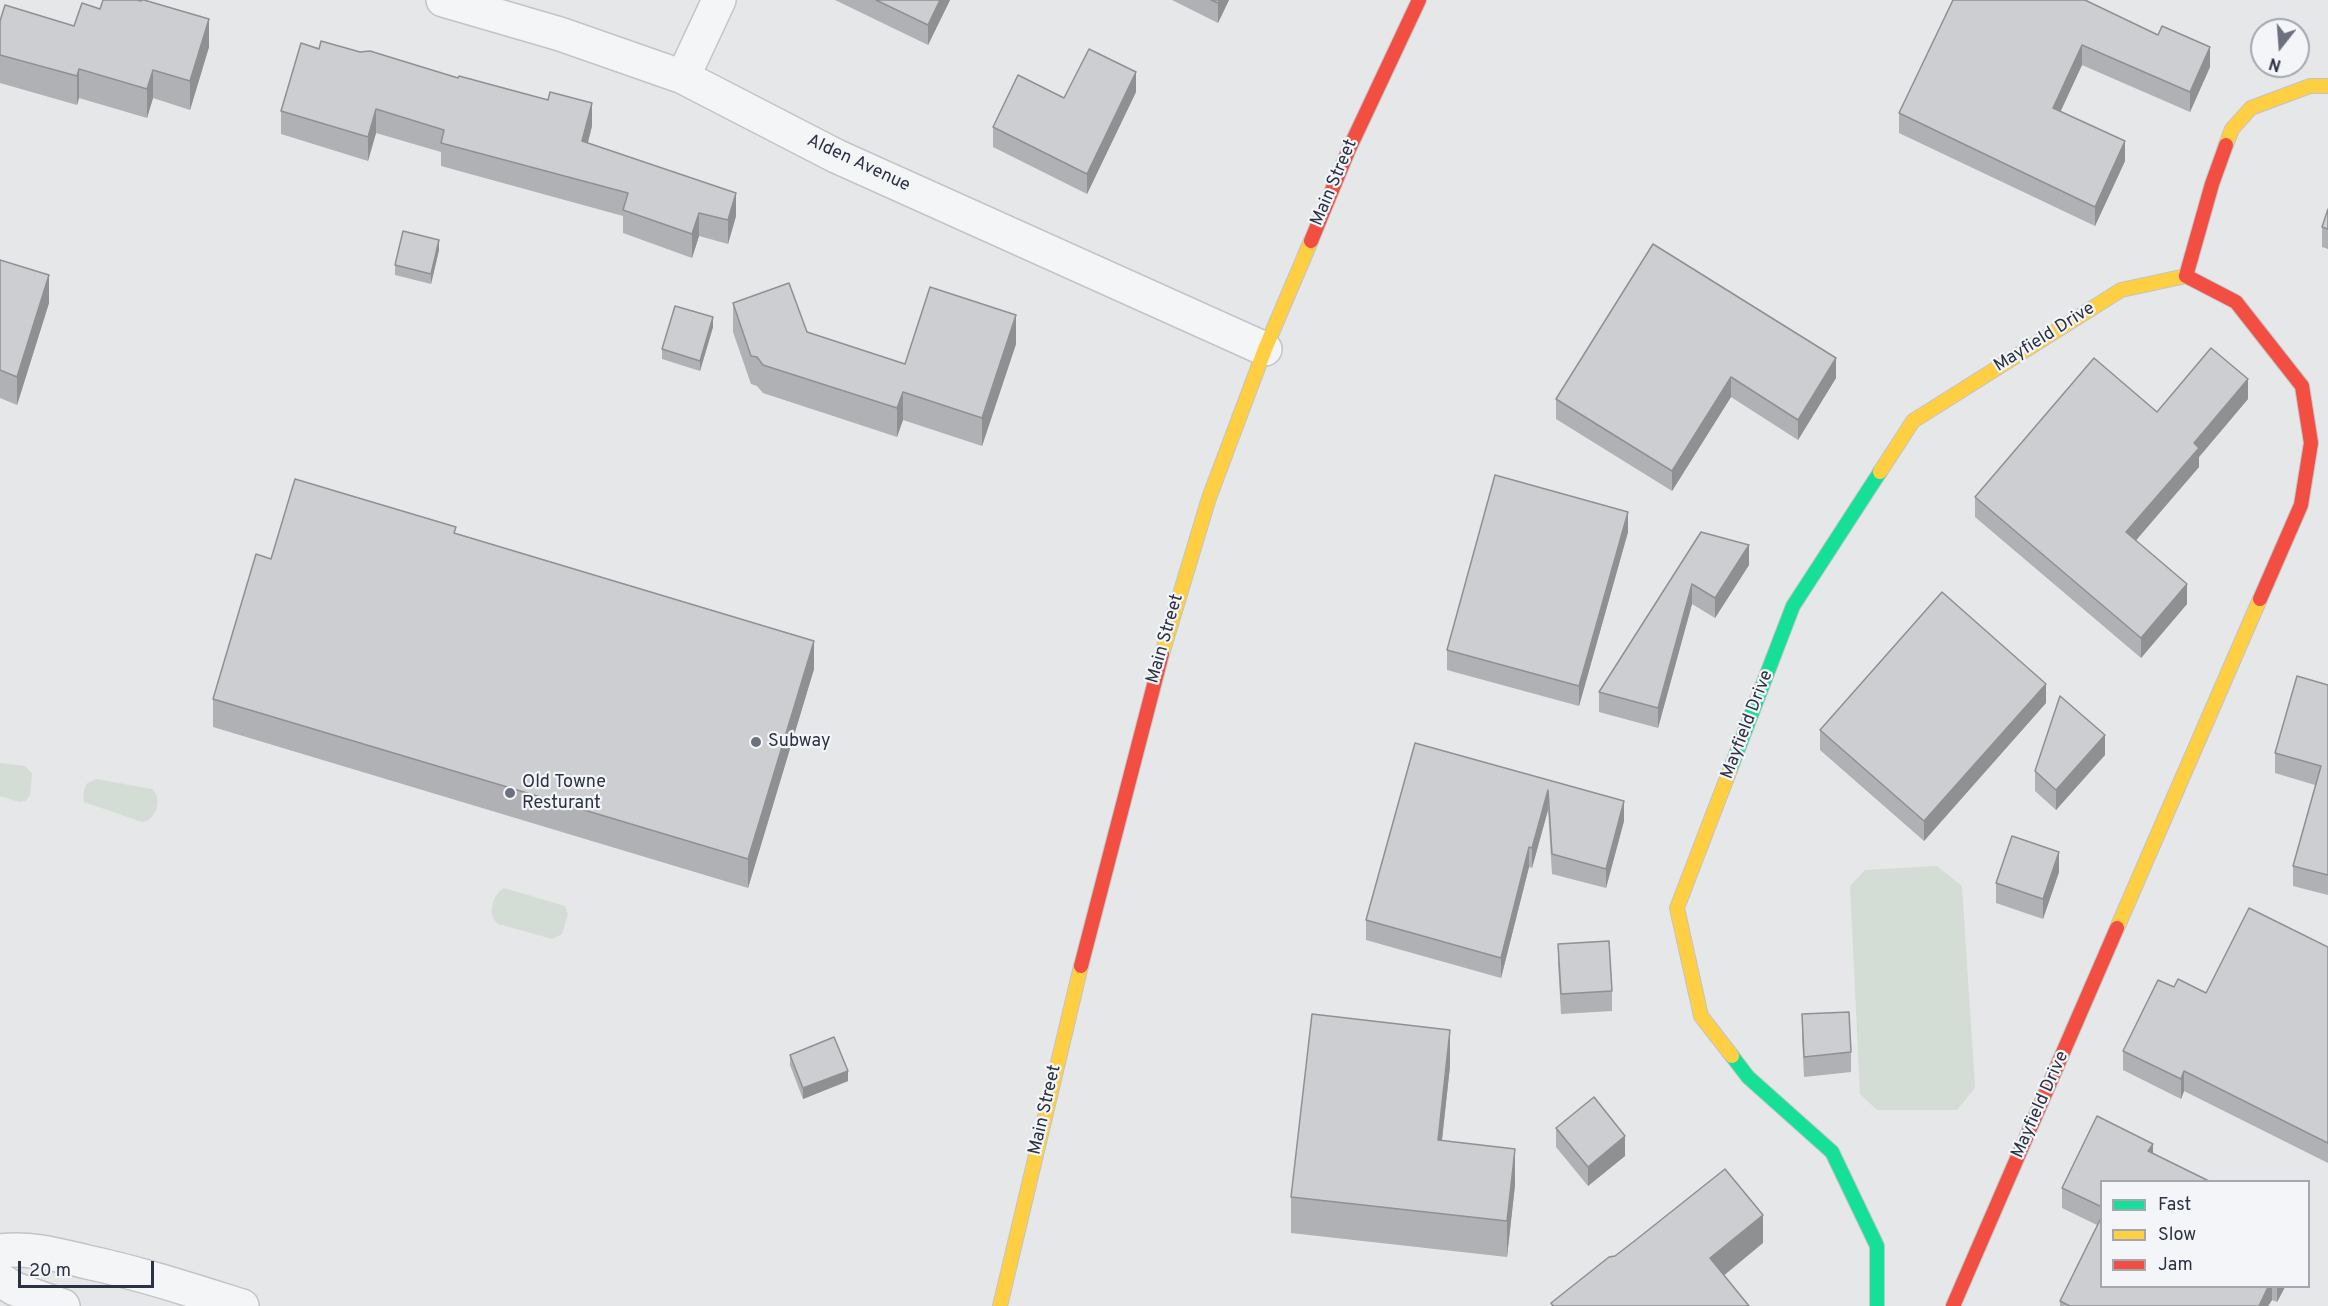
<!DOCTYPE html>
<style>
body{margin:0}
#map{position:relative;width:2328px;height:1306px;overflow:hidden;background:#e5e7e9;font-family:Overpass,sans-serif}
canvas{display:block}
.legend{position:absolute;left:2100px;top:1180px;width:210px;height:108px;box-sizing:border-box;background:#f3f5f8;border:2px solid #a3a7b0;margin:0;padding:8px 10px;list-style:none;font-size:18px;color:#2b3243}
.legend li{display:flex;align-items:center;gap:12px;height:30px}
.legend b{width:30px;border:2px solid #a3a7b0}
.north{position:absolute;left:2250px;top:18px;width:60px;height:60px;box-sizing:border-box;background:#f3f5f8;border:2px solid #a3a7b0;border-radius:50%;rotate:197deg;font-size:16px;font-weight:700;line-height:24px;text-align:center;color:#2b3243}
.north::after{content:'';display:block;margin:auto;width:21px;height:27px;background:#6c717d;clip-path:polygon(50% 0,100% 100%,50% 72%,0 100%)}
.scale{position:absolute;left:18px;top:1261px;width:136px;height:27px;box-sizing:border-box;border:3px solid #2b3243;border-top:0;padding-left:8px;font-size:18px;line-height:21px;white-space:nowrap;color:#2b3243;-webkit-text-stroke:4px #f3f5f8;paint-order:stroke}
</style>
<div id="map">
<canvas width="2328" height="1306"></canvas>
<ul class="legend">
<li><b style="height:8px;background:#16e098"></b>Fast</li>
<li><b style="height:8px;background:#ffcf43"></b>Slow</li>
<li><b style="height:8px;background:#f24e42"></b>Jam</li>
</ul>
<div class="north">N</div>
<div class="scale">20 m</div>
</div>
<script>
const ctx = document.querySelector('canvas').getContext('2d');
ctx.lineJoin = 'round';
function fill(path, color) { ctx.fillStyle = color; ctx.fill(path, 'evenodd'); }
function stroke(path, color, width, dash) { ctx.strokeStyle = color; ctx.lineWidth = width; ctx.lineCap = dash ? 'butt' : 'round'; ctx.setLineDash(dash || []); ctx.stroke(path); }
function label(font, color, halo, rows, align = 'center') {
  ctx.font = font + ' Overpass,sans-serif'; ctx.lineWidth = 4.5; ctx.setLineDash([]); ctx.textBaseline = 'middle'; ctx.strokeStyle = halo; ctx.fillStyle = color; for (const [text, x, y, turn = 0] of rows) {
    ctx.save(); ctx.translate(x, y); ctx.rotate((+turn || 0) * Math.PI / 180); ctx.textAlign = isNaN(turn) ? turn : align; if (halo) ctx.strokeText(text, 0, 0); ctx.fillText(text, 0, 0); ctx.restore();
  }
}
fill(new Path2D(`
 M 0,763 L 25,766 L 32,773 L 30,795 L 26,801 L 19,802 L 0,796 Z
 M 96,779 L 152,789 C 163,798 157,820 142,822 L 84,802 L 83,794 L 86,784 Z
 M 1937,866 L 1962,886 L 1975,1088 L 1957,1110 L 1877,1110 L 1860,1094 L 1850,886 L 1865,870 Z
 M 504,888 L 565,906 L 568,914 L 562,934 L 552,939 L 498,924 C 486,914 493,895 504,888 Z`), '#d4ddd5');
const street = new Path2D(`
 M 443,0 L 560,34 L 683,77 L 836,156 L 1265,349
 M 683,77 L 719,0
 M 0,1251 C 30,1247 58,1255 87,1262 C 139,1273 191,1290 242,1306
 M 0,1280 L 15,1289 L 63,1306`);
const fast = new Path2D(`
 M 1730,770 L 1793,606 L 1880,472
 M 1732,1056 L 1748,1077 L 1832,1152 L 1877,1246 L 1877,1306`);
const slow = new Path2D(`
 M 2226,145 L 2232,129 L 2251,108 L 2310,86 L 2328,86
 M 1880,472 L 1913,421 L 2121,290 L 2186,276
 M 1162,654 L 1209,498 L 1265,349 L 1311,241
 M 1730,770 L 1677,908 L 1701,1016 L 1732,1056
 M 2117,928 L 2260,599
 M 1000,1306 L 1081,966`);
const jam = new Path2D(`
 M 2226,145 L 2212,184 L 2186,276 L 2236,302 L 2302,386 L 2311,443 L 2301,505 L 2260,599
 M 1311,241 L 1349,149 L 1419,0
 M 1081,966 L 1162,654
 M 1953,1306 L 2117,928`);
stroke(street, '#c2c4c7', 36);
stroke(fast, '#c2c4c7', 16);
stroke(slow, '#c2c4c7', 16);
stroke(jam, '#c2c4c7', 16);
stroke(street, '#f4f5f6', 33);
stroke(fast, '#16e098', 14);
stroke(slow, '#ffcf43', 14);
stroke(jam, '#f24e42', 14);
fill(new Path2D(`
 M 835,0 L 950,0 L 928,45 Z
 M 1172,0 L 1229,0 L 1218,23 Z
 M 1953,0 L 2210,67 L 2190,112 L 2082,65 L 2060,111 L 2125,161 L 2095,226 L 1899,133 L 1899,113 Z
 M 0,21 L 74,26 L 209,47 L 190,110 L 153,98 L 147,118 L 79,98 L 77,105 L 0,83 Z
 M 301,43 L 592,126 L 588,143 L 736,216 L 728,244 L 699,236 L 692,258 L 623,233 L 623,216 L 441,166 L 441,152 L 376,133 L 368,161 L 281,134 L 281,111 Z
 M 1136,92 L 1087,194 L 993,147 L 993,127 Z
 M 2328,209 L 2328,249 L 2322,247 L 2322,227 Z
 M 1653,244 L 1836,378 L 1798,440 L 1731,397 L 1672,491 L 1556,419 L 1556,399 Z
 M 439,250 L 431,284 L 395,275 L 395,265 Z
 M 0,260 L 49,303 L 17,405 L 0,398 Z
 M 733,303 L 807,332 L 905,364 L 1016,344 L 982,446 L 903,420 L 897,437 L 763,393 L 757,386 L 751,384 L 733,332 Z
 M 713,327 L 700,371 L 662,359 L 662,349 Z
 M 2248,399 L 2199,457 L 2199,467 L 2136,540 L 2187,604 L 2141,658 L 1975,517 L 1975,497 L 2157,412 Z
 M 1628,532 L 1579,706 L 1447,670 L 1447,650 Z
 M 1701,532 L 1749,565 L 1715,618 L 1692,604 L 1658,728 L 1599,712 L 1599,692 Z
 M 456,534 L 814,669 L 748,888 L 213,727 L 213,699 L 271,559 Z
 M 2328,685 L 2328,895 L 2293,886 L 2293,866 L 2315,785 L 2275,773 L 2275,753 Z
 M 2046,703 L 1924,841 L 1820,750 L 1820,730 Z
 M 1415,743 L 1624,821 L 1606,888 L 1552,874 L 1548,810 L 1532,868 L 1529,867 L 1501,978 L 1366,940 L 1366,920 Z
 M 2105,755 L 2056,810 L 2035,791 L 2035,771 Z
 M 2059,872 L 2043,919 L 1996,903 L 1996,883 Z
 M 1558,944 L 1612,991 L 1612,1011 L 1561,1014 L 1558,963 Z
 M 2328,947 L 2328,1163 L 2184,1091 L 2181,1099 L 2123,1070 L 2123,1051 L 2174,987 L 2206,993 Z
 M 1802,1014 L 1851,1052 L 1851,1072 L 1804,1077 L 1802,1034 Z
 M 790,1055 L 848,1081 L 803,1099 L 790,1065 Z
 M 1450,1066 L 1442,1140 L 1515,1185 L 1507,1257 L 1291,1233 L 1291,1197 Z
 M 1556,1128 L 1625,1156 L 1588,1186 L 1556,1147 Z
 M 2102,1182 L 2102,1287 L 2285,1287 L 2277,1302 L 2272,1300 L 2268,1306 L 2060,1306 L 2060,1301 L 2097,1225 L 2062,1208 L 2062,1188 Z`), '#afb1b4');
fill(new Path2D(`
 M 940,0 L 950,0 L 928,45 L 928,25 Z
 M 1219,0 L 1229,0 L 1218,23 L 1218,3 Z
 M 209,19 L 209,47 L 190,110 L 190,81 Z
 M 2082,45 L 2082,65 L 2053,128 L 2053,108 Z
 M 2210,47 L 2210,67 L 2190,112 L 2190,92 Z
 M 79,69 L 79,98 L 77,105 L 77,76 Z
 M 153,70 L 153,98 L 147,118 L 147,89 Z
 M 1136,72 L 1136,92 L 1087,194 L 1087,174 Z
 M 592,103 L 592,126 L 582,164 L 582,141 Z
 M 376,109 L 376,133 L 368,161 L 368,137 Z
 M 2125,141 L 2125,161 L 2095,226 L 2095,207 Z
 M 736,193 L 736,216 L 728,244 L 728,220 Z
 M 699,213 L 699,236 L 692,258 L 692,234 Z
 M 439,240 L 439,250 L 431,284 L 431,274 Z
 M 49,275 L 49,303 L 17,405 L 17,377 Z
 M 1016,315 L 1016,344 L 982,446 L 982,418 Z
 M 713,317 L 713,327 L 700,371 L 700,361 Z
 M 1836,358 L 1836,378 L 1798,440 L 1798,420 Z
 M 1731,377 L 1731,397 L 1672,491 L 1672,471 Z
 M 2248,379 L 2248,399 L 2199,457 L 2199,467 L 2126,552 L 2126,532 L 2194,443 Z
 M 903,392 L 903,420 L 897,437 L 897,408 Z
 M 1628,512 L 1628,532 L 1579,706 L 1579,686 Z
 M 1749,545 L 1749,565 L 1715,618 L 1715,598 Z
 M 1692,584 L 1692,604 L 1658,728 L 1658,708 Z
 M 2187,584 L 2187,604 L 2141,658 L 2141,638 Z
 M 814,641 L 814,669 L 748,888 L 748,859 Z
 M 2046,684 L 2046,703 L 1924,841 L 1924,821 Z
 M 2105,735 L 2105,755 L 2056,810 L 2056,790 Z
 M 1548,790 L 1548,810 L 1532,868 L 1532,848 Z
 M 1624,801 L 1624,821 L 1606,888 L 1606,869 Z
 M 1529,847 L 1529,867 L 1501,978 L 1501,958 Z
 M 2059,852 L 2059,872 L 2043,919 L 2043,899 Z
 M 1450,1030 L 1450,1066 L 1438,1176 L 1438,1140 Z
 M 848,1071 L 848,1081 L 803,1099 L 803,1088 Z
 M 2184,1071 L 2184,1091 L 2181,1099 L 2181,1079 Z
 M 1625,1136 L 1625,1156 L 1588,1186 L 1588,1167 Z
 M 2153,1144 L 2153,1163 L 2148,1151 Z
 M 1515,1149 L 1515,1185 L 1507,1257 L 1507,1221 Z
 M 1763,1215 L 1763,1243 L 1710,1287 L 1710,1258 Z
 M 2268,1287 L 2272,1287 L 2272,1300 L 2268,1306 L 2259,1306 Z
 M 2277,1287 L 2285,1287 L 2277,1302 Z`), '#8f9092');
const building = new Path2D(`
 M 103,0 L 137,0 L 141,1 L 141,0 L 144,0 L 209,19 L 190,81 L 153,70 L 147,89 L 79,69 L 77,76 L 0,55 L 0,21 L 5,5 L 74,26 L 82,3 L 100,9 Z
 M 876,0 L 940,0 L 928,25 Z
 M 1211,0 L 1219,0 L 1218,3 Z
 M 1953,0 L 2085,0 L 2158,35 L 2162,26 L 2210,47 L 2190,92 L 2082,45 L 2053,108 L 2125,141 L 2095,207 L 1899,113 Z
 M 321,41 L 360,52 L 370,51 L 458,78 L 459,76 L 548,100 L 550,92 L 592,103 L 582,141 L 736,193 L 728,220 L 699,213 L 692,234 L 623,210 L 628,193 L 441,143 L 444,130 L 376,109 L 368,137 L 281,111 L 301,43 L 319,49 Z
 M 1089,49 L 1136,72 L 1087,174 L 993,127 L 1018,75 L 1064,98 Z
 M 2328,209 L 2328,229 L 2322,227 Z
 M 403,231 L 439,240 L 431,274 L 395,265 Z
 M 1653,244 L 1836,358 L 1798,420 L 1731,377 L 1672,471 L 1556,399 Z
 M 0,260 L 49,275 L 17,377 L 0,370 Z
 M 789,283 L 807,332 L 905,364 L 930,287 L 1016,315 L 982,418 L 903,392 L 897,408 L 763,365 L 757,357 L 751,356 L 733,303 Z
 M 675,306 L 713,317 L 700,361 L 662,349 Z
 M 2211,348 L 2248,379 L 2194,443 L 2199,448 L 2126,532 L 2187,584 L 2141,638 L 1975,497 L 2094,358 L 2157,412 Z
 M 1495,475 L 1628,512 L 1579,686 L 1447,650 Z
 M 295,479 L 456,527 L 454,533 L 814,641 L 748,859 L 213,699 L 256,554 L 271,559 Z
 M 1701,532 L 1749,545 L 1715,598 L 1692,584 L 1658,708 L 1599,692 Z
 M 1942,592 L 2046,684 L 1924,821 L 1820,730 Z
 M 2297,676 L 2328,685 L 2328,875 L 2293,866 L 2321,766 L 2275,753 Z
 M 2060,696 L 2105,735 L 2056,790 L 2035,771 Z
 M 1415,743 L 1624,801 L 1606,869 L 1552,854 L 1548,790 L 1532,848 L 1529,847 L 1501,958 L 1366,920 Z
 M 2012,836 L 2059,852 L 2043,899 L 1996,883 Z
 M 2249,908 L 2328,947 L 2328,1143 L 2184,1071 L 2181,1079 L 2123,1051 L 2158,980 L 2174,987 L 2178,979 L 2206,993 Z
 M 1609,941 L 1612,991 L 1561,994 L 1558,944 Z
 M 1849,1012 L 1851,1052 L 1804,1057 L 1802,1014 Z
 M 1312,1014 L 1450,1030 L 1438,1140 L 1515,1149 L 1507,1221 L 1291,1197 Z
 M 834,1037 L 848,1071 L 803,1088 L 790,1055 Z
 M 1594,1097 L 1625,1136 L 1588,1167 L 1556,1128 Z
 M 2097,1116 L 2153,1144 L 2148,1151 L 2211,1182 L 2102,1182 L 2102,1207 L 2062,1188 Z
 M 1725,1169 L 1763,1215 L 1710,1258 L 1749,1306 L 1553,1306 L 1551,1303 L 1609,1257 L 1615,1256 L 1637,1239 Z
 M 2102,1216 L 2102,1287 L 2268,1287 L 2259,1306 L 2070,1306 L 2060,1301 Z`);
fill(building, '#ccced1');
stroke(building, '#8f9092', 1.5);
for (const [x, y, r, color] of [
 [756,742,6,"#6c717d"],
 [510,793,6,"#6c717d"]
]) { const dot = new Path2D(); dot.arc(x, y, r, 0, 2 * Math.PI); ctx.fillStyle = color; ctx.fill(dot); stroke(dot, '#f3f5f8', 2); }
label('18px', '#2b3243', '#f3f5f8', [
 ["Alden Avenue",858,164,25],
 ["Main Street",1335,183,-67],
 ["Mayfield Drive",2045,338,-32],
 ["Main Street",1166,639,-74],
 ["Mayfield Drive",1748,725,-69],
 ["Mayfield Drive",2041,1105,-66],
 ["Main Street",1046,1110,-77]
]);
label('18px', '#2b3243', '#f3f5f8', [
 ["Subway",768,742],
 ["Old Towne",522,783],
 ["Resturant",522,804]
], 'left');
</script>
